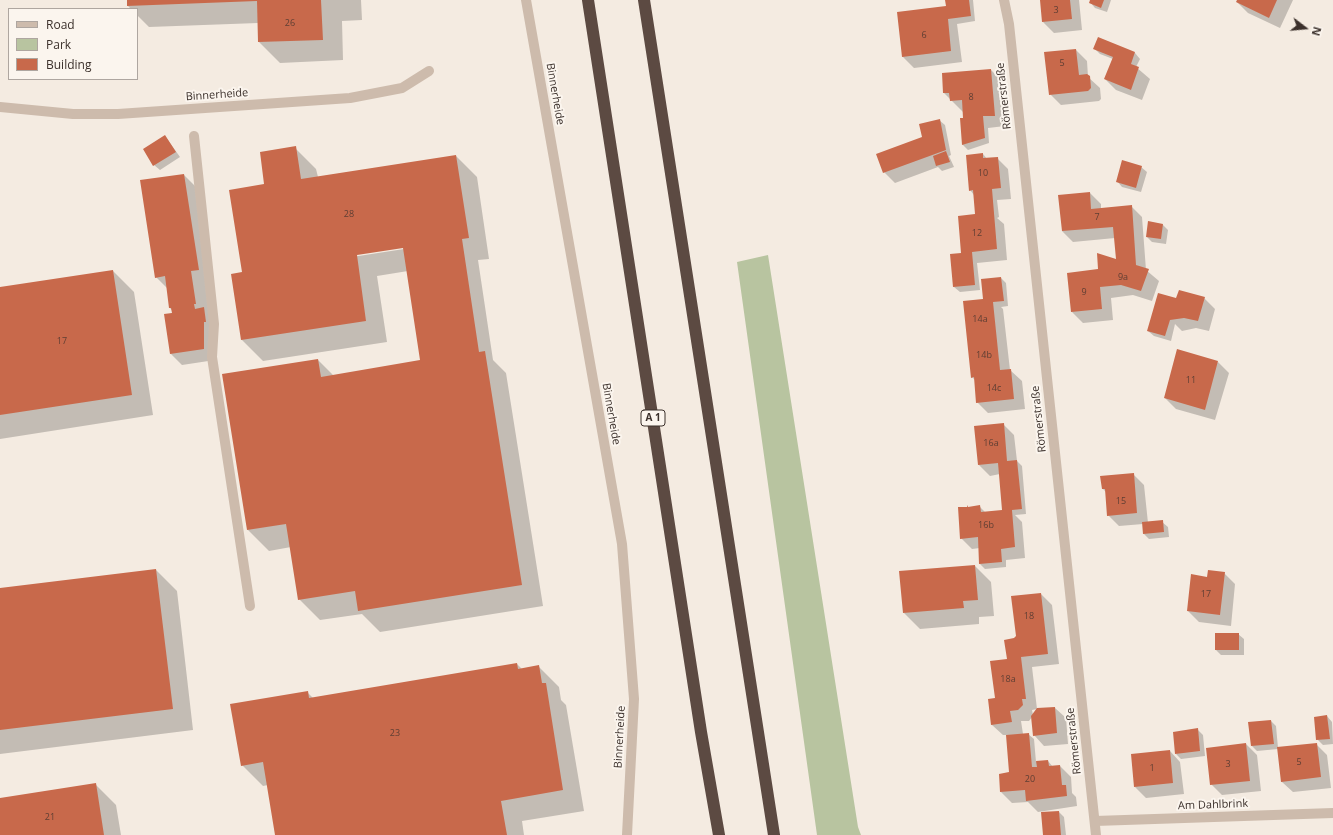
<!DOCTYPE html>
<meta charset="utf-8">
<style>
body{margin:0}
#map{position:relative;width:1333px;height:835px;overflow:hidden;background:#f4ebe1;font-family:"Open Sans",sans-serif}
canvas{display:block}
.legend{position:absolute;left:8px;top:8px;width:130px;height:72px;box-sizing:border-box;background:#fbf5ee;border:1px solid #aea6a0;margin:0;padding:5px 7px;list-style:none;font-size:12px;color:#3b302b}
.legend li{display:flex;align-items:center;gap:8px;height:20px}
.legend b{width:20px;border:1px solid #aea6a0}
.north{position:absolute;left:1285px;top:8px;width:40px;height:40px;-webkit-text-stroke:3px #fbf5ee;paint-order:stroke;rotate:106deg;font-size:11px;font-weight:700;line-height:16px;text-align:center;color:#3b302b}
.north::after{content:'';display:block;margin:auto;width:14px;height:18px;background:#3b302b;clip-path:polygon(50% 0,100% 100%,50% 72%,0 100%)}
</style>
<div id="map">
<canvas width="1333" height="835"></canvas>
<ul class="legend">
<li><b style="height:5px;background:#cdbbac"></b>Road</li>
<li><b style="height:11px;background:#b8c4a0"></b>Park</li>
<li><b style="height:11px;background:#c8694b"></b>Building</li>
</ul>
<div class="north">N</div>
</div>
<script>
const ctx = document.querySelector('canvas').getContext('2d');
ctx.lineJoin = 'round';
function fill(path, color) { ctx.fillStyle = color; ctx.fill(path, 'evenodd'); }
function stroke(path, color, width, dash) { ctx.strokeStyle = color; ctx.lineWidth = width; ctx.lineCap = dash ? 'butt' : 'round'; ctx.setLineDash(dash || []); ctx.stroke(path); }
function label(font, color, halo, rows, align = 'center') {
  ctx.font = font + ' "Open Sans",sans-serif'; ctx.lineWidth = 4; ctx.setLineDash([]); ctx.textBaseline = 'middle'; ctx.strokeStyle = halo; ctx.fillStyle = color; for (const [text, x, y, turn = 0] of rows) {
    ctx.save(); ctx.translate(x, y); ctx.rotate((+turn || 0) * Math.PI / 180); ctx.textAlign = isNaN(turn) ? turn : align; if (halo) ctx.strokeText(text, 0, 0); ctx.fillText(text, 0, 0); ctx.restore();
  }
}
fill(new Path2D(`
 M 768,255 L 858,827 L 861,835 L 817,835 L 737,262 Z`), '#b8c4a0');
fill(new Path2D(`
 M 128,0 L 361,0 L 362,20 L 342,21 L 343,60 L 280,63 L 259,42 L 258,23 L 149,27 L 137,15 L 137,9 L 131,9 L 128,6 Z
 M 946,0 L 973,0 L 975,21 L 957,24 L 962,62 L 914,68 L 903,57 L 898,13 L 947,9 Z
 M 1041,0 L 1079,0 L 1082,30 L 1054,33 L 1043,22 Z
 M 1091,0 L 1111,0 L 1107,12 L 1095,8 L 1090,2 Z
 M 1238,0 L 1293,0 L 1280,28 L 1248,13 L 1237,2 Z
 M 1094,48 L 1135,53 L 1140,59 L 1136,67 L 1150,79 L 1142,100 L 1116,90 L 1105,79 L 1113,59 L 1100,54 Z
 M 1076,50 L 1087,61 L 1088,77 L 1100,88 L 1101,99 L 1099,101 L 1061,105 L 1050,94 Z
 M 991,70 L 1002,81 L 1005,126 L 988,128 L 989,143 L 968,150 L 963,145 L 961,119 L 964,119 L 963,112 L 944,93 Z
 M 939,120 L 945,125 L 951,155 L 949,156 L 954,167 L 942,171 L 938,167 L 895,183 L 884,172 L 923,138 Z
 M 165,136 L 180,157 L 160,170 L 154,165 Z
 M 295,148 L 316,169 L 318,177 L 456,156 L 477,177 L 489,259 L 478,260 L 493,360 L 506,373 L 543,606 L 380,632 L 362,614 L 320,620 L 299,599 L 291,547 L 269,551 L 248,530 L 318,360 L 334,376 L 423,362 L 408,271 L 377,276 L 387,342 L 263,361 L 242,340 L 233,275 L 243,273 L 265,185 ZM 404,247 L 404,249 L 352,257 L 352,255 Z
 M 983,154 L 987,159 L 997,158 L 1008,169 L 1011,199 L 997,200 L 999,217 L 997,218 L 1004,224 L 1007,260 L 977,263 L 980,290 L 960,292 L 954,287 L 951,255 L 963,254 L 976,215 L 974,195 L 970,190 Z
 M 1141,167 L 1147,172 L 1141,192 L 1122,187 L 1117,181 Z
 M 184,175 L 200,191 L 215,360 L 182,365 L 171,354 L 165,315 L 173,313 L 172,310 L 170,308 L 168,289 L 156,277 L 141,181 Z
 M 1090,193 L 1101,204 L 1101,209 L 1131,206 L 1142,217 L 1146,270 L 1159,281 L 1152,301 L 1133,295 L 1111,298 L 1113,320 L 1083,323 L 1072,312 L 1100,270 L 1117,260 L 1115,238 L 1073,242 L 1062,231 Z
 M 1149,223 L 1163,225 L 1168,230 L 1166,244 L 1152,242 L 1147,237 Z
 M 113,271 L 134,292 L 153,415 L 0,439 L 0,288 Z
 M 1001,278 L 1006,283 L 1008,306 L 1001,307 L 1003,309 L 1010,370 L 1022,381 L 1025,409 L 988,413 L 977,402 L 975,380 L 972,377 L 984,299 Z
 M 1204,298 L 1215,309 L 1209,331 L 1196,328 L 1182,331 L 1175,324 L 1171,341 L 1154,336 L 1148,331 L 1175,299 Z
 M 1218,362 L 1229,373 L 1215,420 L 1176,409 L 1165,398 Z
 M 1003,424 L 1014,435 L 1017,461 L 1022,466 L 1026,514 L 1015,515 L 1022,522 L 1025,558 L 1006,560 L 1006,567 L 985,569 L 980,564 L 980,548 L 972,549 L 961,538 L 980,507 L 986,513 L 1005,511 L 1000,474 L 990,476 L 979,465 L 975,427 Z
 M 1133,474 L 1144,485 L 1148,523 L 1162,522 L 1168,527 L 1169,537 L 1149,539 L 1144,534 L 1143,524 L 1119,526 L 1108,515 L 1106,492 L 1103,489 Z
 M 975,566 L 991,582 L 994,616 L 979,617 L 979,624 L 920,629 L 904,613 Z
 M 156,570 L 177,591 L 193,730 L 0,754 L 0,589 Z
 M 1224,573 L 1235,584 L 1231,626 L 1199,622 L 1188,611 L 1192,576 L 1208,578 Z
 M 1041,594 L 1052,605 L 1059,664 L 1032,667 L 1037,709 L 1055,708 L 1066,718 L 1068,744 L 1044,746 L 1034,735 L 1032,717 L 1029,721 L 1021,721 L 1023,734 L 1028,734 L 1034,739 L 1036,762 L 1048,761 L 1053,767 L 1060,766 L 1071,777 L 1072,793 L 1076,797 L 1077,806 L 1038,812 L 1028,802 L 1012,803 L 1001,792 L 1010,773 L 1007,735 L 1003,735 L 992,725 L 996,699 L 1015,639 ZM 1037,709 L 1033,715 L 1032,710 Z
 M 1238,634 L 1244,639 L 1244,655 L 1221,655 L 1216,650 Z
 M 517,664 L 522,669 L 538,666 L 559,687 L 561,700 L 566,705 L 584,811 L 522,821 L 524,835 L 276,835 L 268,785 L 263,786 L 242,765 L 307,692 L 313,698 Z
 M 1327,716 L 1332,722 L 1333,744 L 1323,745 L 1317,739 Z
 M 1271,721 L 1276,726 L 1278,748 L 1316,744 L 1327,755 L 1331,788 L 1293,792 L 1282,782 L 1278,749 L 1257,751 L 1252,746 L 1249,723 Z
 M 1197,729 L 1203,735 L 1205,756 L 1181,759 L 1176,754 Z
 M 1246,744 L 1257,755 L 1261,791 L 1222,795 L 1211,784 Z
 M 1170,751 L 1180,762 L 1184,794 L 1146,798 L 1135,787 Z
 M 95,784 L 116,805 L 121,835 L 0,835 L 0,799 Z
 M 1059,812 L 1064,817 L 1066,835 L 1044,835 Z`), '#0003');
fill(new Path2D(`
 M 127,0 L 321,0 L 323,40 L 258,42 L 257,1 L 127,6 Z
 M 945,0 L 969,0 L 971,16 L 948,19 L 951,51 L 902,57 L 897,12 L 946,6 Z
 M 1040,0 L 1070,0 L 1072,19 L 1042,22 Z
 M 1090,0 L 1104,0 L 1101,8 L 1089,3 Z
 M 1237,0 L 1277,0 L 1269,18 L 1236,2 Z
 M 1098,37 L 1135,52 L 1131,64 L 1139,67 L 1131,90 L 1104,79 L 1113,57 L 1093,49 Z
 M 1076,49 L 1079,75 L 1087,74 L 1090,76 L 1091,88 L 1088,91 L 1049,95 L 1044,52 Z
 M 991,69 L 995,116 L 983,116 L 985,138 L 962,145 L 960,118 L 963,118 L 962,100 L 950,101 L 949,93 L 943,93 L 942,73 Z
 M 940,119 L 946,150 L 883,173 L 876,154 L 922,137 L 919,124 Z
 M 165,135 L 176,152 L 153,166 L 143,149 Z
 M 296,146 L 301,179 L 456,155 L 469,238 L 462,239 L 479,352 L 485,351 L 522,585 L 358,611 L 355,591 L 298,600 L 286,524 L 247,530 L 222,374 L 318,359 L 321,377 L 420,360 L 403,248 L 357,255 L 366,321 L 241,340 L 231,274 L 242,272 L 229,190 L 264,184 L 260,152 Z
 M 946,151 L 950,162 L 936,166 L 933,156 Z
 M 983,153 L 983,158 L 998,157 L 1001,188 L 992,189 L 997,249 L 972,252 L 975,285 L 953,287 L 950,254 L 961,253 L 958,216 L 975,214 L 973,190 L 969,191 L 966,155 Z
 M 1122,160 L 1142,166 L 1136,188 L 1116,182 Z
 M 184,174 L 199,270 L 191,271 L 196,304 L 194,304 L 195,309 L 204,307 L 206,322 L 204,322 L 204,349 L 170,354 L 164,314 L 172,313 L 171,308 L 169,308 L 165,276 L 155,278 L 140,180 Z
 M 1090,192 L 1091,209 L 1132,205 L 1136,265 L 1149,269 L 1141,291 L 1121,285 L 1100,287 L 1102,309 L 1071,312 L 1067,273 L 1098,269 L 1097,253 L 1116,259 L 1113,227 L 1062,231 L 1058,195 Z
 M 1148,221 L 1163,224 L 1161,239 L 1146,237 Z
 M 113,270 L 132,395 L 0,415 L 0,287 Z
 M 1001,277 L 1004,301 L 993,302 L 1000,370 L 1011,369 L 1014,399 L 976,403 L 974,377 L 971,378 L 963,301 L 983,299 L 981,279 Z
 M 1179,290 L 1205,297 L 1198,321 L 1184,318 L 1170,320 L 1165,336 L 1147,331 L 1158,293 L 1176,298 Z
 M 1177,349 L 1218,361 L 1205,410 L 1164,398 Z
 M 1004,423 L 1007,461 L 1017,460 L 1022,509 L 1012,510 L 1015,547 L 1001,549 L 1002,562 L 979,564 L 978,537 L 960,539 L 958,507 L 967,507 L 967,505 L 968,507 L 980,505 L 981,512 L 1002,510 L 998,463 L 978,465 L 974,426 Z
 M 1134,473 L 1137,513 L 1107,516 L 1105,489 L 1102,489 L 1100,476 Z
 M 1163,520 L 1164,532 L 1143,534 L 1142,522 Z
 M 975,565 L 978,600 L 963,601 L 964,608 L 903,613 L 899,571 Z
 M 156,569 L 173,709 L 0,730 L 0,588 Z
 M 1208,570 L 1225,572 L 1220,615 L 1187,611 L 1191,574 L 1207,577 Z
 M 1041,593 L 1048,654 L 1021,657 L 1026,699 L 1022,699 L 1023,705 L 1018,710 L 1010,711 L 1012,722 L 991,725 L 988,699 L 995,698 L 990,661 L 1007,659 L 1004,640 L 1014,638 L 1016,636 L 1011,596 Z
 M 1215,633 L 1239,633 L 1239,650 L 1215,650 Z
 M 517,663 L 518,669 L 539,665 L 542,683 L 546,683 L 563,790 L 501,801 L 507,835 L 275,835 L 263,762 L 241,766 L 230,704 L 308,691 L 309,698 Z
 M 1055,707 L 1057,733 L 1033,736 L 1031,716 L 1037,708 Z
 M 1327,715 L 1330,739 L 1316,740 L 1314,717 Z
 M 1271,720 L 1274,744 L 1251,746 L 1248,722 Z
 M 1198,728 L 1200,751 L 1175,754 L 1173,732 Z
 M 1029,733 L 1032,767 L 1037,767 L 1036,761 L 1048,760 L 1049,766 L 1060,765 L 1062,785 L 1066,785 L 1067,796 L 1026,801 L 1025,790 L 1000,792 L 999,774 L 1009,772 L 1006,735 Z
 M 1246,743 L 1250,781 L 1210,785 L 1206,748 Z
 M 1317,743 L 1321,777 L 1281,782 L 1277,747 Z
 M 1170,750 L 1173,783 L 1134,787 L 1131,754 Z
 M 96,783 L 104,835 L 0,835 L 0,798 Z
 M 1059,811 L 1061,835 L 1043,835 L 1041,812 Z`), '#c8694b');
stroke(new Path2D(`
 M 194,136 L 214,324 L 212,357 L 250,606`), '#cdbbac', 10);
stroke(new Path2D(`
 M 526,0 L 622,544 L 634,699 L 627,835
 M 0,107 L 73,114 L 118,114 L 350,98 L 402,88 L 429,71
 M 1095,821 L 1333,813`), '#cdbbac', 10);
stroke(new Path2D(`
 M 1004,0 L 1009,24 L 1096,835`), '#cdbbac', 10);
stroke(new Path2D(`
 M 588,0 L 701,732 L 719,835
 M 644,0 L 774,835`), '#5c4a42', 12);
label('9px', '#5e3e33', null, [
 ["3",1056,10],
 ["26",290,23],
 ["6",924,35],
 ["5",1062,63],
 ["8",971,97],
 ["10",983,173],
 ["28",349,214],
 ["7",1097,217],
 ["12",977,233],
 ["9a",1123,277],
 ["9",1084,292],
 ["14a",980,319],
 ["17",62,341],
 ["14b",984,355],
 ["11",1191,380],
 ["14c",994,388],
 ["16a",991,443],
 ["15",1121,501],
 ["16b",986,525],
 ["17",1206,594],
 ["18",1029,616],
 ["18a",1008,679],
 ["23",395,733],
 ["5",1299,762],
 ["3",1228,764],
 ["1",1152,768],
 ["20",1030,779],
 ["21",50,817]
]);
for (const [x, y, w] of [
 [653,418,24]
]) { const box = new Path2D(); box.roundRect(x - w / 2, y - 8, w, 16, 3); ctx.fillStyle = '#fbf5ee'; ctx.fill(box); stroke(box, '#3b302b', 1); }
label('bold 10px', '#3b302b', null, [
 ["A 1",653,418]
]);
label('11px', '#3b302b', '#fbf5ee', [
 ["Binnerheide",555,94,80],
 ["Binnerheide",217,95,-4],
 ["Römerstraße",1004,96,-96],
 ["Binnerheide",611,414,80],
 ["Römerstraße",1039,419,-96],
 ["Binnerheide",620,737,-87],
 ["Römerstraße",1074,741,-96],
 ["Am Dahlbrink",1213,805,-2]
]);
</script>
